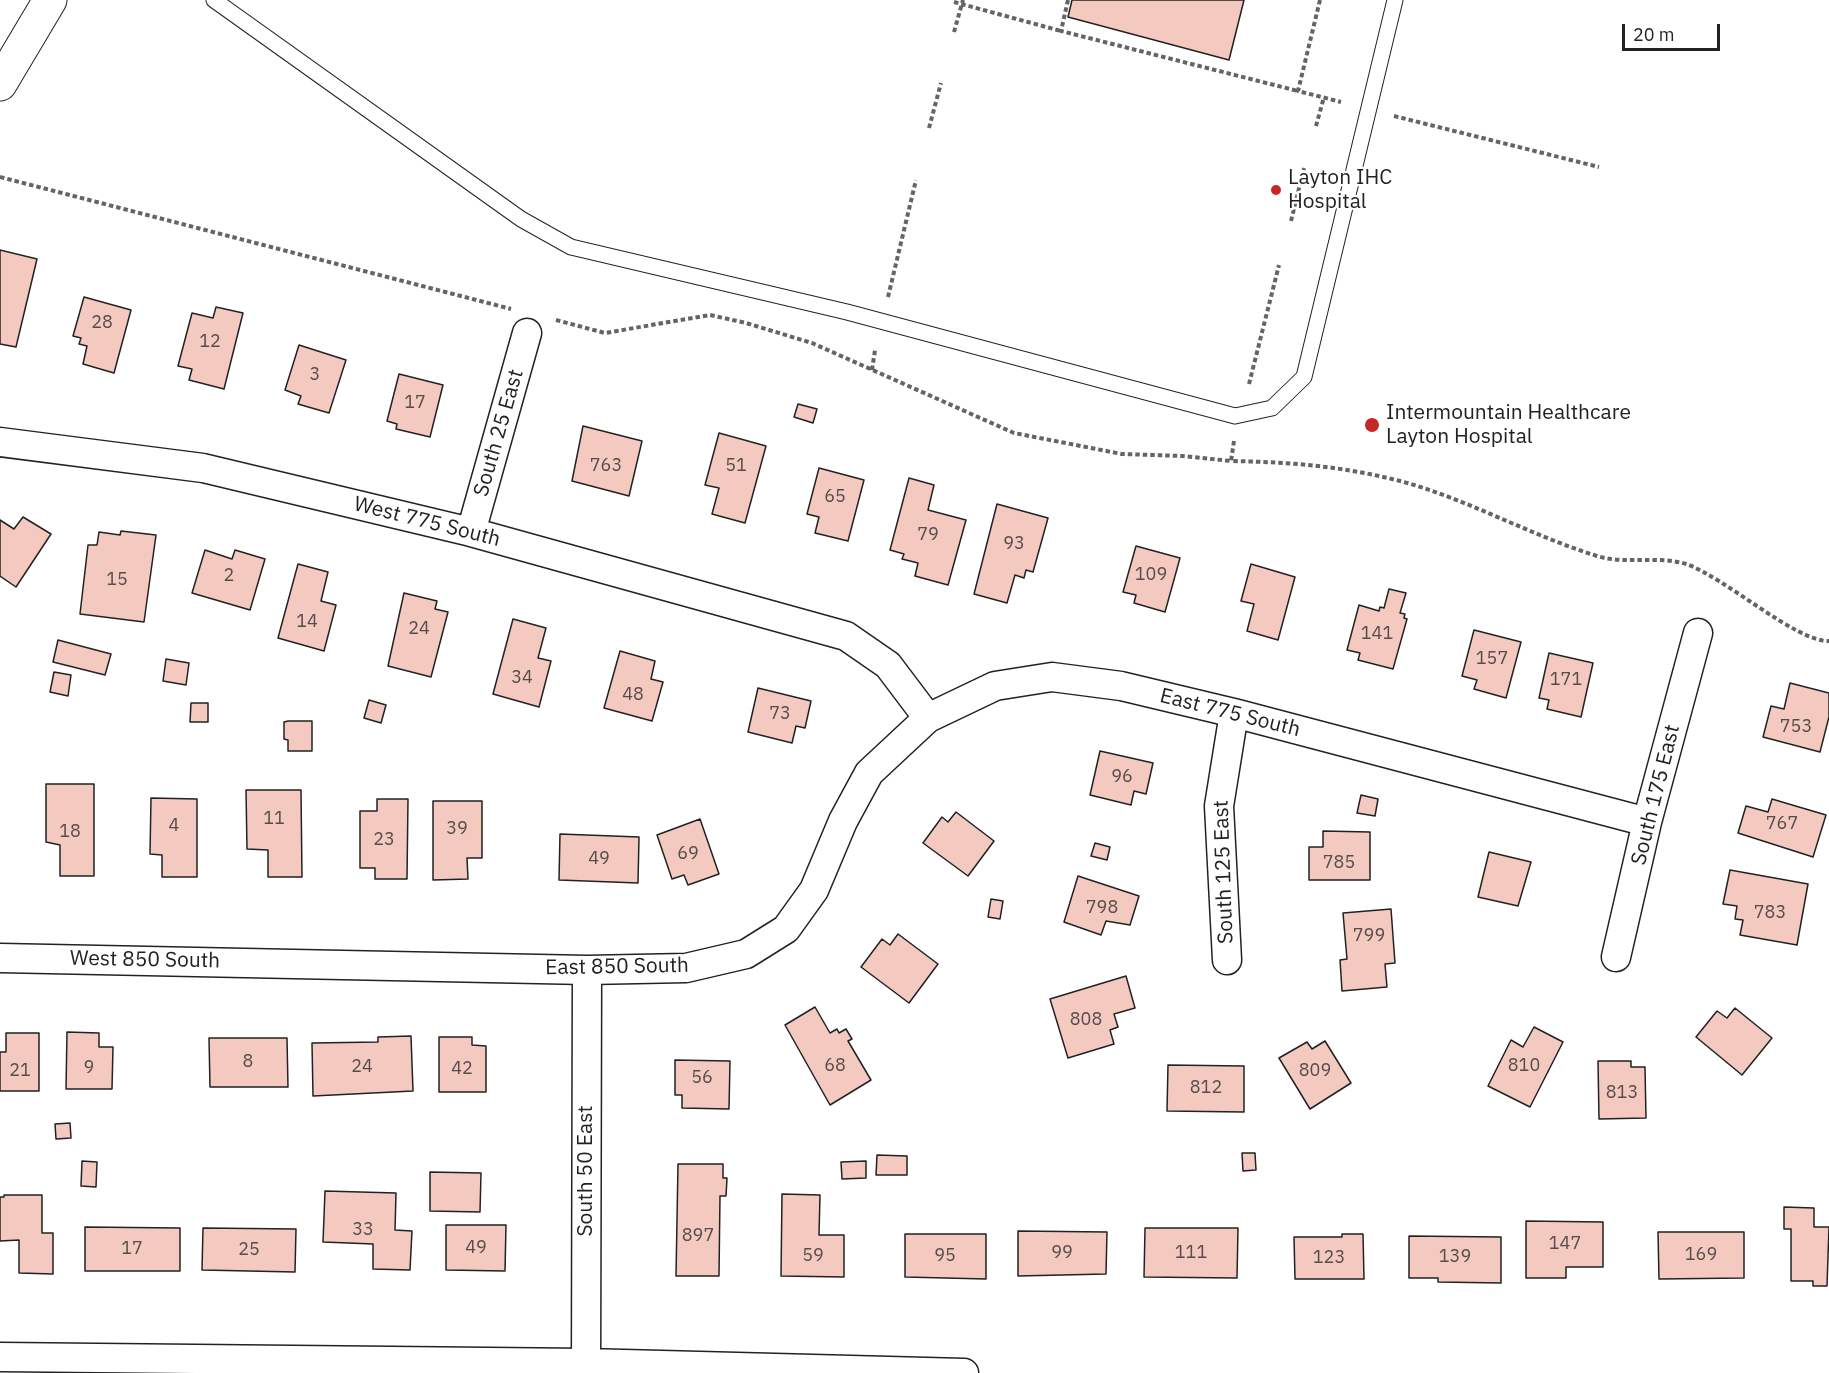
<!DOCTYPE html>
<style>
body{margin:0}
#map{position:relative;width:1829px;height:1373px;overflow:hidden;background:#fff;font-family:"IBM Plex Sans",sans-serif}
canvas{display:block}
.scale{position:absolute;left:1622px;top:24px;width:98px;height:27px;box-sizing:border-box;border:3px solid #222;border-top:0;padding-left:8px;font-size:18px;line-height:21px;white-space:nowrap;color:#222;-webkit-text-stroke:4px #fff;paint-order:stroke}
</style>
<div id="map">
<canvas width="1829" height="1373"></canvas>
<div class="scale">20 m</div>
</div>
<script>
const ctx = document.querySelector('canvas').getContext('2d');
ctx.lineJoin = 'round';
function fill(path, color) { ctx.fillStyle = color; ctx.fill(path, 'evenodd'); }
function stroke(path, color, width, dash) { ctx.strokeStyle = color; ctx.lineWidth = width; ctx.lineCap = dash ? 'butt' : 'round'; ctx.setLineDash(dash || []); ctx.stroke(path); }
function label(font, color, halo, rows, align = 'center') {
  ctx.font = font + ' "IBM Plex Sans",sans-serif'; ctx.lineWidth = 4.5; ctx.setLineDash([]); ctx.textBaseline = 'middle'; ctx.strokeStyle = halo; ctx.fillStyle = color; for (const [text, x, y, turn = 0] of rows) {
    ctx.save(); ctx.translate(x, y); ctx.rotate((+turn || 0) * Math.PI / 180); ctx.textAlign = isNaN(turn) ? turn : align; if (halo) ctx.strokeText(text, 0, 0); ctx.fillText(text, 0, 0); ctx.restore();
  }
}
const building = new Path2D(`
 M 1072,0 L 1244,0 L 1229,60 L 1068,17 Z
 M 0,250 L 37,259 L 16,347 L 0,344 Z
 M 84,297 L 131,310 L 114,373 L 83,364 L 87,346 L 79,344 L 81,338 L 73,336 Z
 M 216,307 L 243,313 L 224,389 L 189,380 L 192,369 L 178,366 L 192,313 L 213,318 Z
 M 299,345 L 346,360 L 329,413 L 298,404 L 301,396 L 285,390 Z
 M 399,374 L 443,385 L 430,437 L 396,429 L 397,424 L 387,421 Z
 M 798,404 L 817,409 L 813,423 L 794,417 Z
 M 583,426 L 642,441 L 629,496 L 572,481 Z
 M 719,433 L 766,446 L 745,523 L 712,514 L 719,488 L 705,485 Z
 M 819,468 L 864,480 L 848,541 L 815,533 L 819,517 L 807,514 Z
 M 909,478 L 934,485 L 928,510 L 966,520 L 948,585 L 915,576 L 918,563 L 902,559 L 904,554 L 890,550 Z
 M 997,504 L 1048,518 L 1033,572 L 1026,570 L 1024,578 L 1015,575 L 1007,603 L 974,594 Z
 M 23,517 L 51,534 L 16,587 L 0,576 L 0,520 L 14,529 Z
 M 121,531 L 156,535 L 144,622 L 80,614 L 88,545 L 97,545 L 99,532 L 120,535 Z
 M 1136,546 L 1180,558 L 1165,612 L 1134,603 L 1136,595 L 1123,592 Z
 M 205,550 L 232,559 L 235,550 L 265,559 L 250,610 L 192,593 Z
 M 298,564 L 328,572 L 321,601 L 336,605 L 324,651 L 278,638 Z
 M 1251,564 L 1295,577 L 1278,640 L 1247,631 L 1254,604 L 1241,601 Z
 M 1389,589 L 1406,593 L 1400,613 L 1405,614 L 1404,618 L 1407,619 L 1393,669 L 1358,660 L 1360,653 L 1347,650 L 1359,605 L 1379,611 L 1380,607 L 1384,608 Z
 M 404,593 L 437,601 L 435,609 L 448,612 L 431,677 L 388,666 Z
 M 513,619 L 546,628 L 538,658 L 551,661 L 539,707 L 493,694 Z
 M 1474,630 L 1521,642 L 1506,698 L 1474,689 L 1477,680 L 1462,676 Z
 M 58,640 L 111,654 L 105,675 L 53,662 Z
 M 620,651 L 655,661 L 651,679 L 663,682 L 652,721 L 604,708 Z
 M 1549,653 L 1593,663 L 1581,717 L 1547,709 L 1549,700 L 1539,698 Z
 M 166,659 L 189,663 L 186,685 L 163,681 Z
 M 54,672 L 71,675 L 68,696 L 50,692 Z
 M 1790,683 L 1829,693 L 1829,717 L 1820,752 L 1763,737 L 1771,706 L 1784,709 Z
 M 758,688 L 811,701 L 805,728 L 796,726 L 792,743 L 748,732 Z
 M 369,700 L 386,705 L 381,723 L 364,718 Z
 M 191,703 L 208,703 L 208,722 L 190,722 Z
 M 288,721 L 312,721 L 312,751 L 288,751 L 288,740 L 284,739 L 284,722 Z
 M 1100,751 L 1153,763 L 1146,794 L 1134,791 L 1131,805 L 1090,795 Z
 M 46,784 L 94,784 L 94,876 L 60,876 L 60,845 L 46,842 Z
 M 246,790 L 301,790 L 302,877 L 268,877 L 268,850 L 247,849 Z
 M 1361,795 L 1378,799 L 1375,816 L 1357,813 Z
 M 151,798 L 197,799 L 197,877 L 162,877 L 162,855 L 150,854 Z
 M 377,799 L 408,799 L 407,879 L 375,879 L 375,868 L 360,868 L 360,811 L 377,811 Z
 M 1772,799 L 1826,815 L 1813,857 L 1738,833 L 1746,806 L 1768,812 Z
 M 433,801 L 482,801 L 482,858 L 467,858 L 468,879 L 433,880 Z
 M 956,812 L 994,841 L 968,876 L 923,843 L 942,817 L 948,822 Z
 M 700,819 L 719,874 L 688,885 L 684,875 L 672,879 L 657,835 Z
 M 1323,831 L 1370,832 L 1370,880 L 1309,880 L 1309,847 L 1323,847 Z
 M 560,834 L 639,837 L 638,883 L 559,880 Z
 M 1095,843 L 1110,847 L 1107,860 L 1091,856 Z
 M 1489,852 L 1531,862 L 1518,906 L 1478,897 Z
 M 1730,870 L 1808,884 L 1797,945 L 1740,935 L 1743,920 L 1735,919 L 1737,906 L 1723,904 Z
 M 1078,876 L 1139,896 L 1130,925 L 1106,921 L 1101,935 L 1064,922 Z
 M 991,899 L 1003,901 L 1000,919 L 988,917 Z
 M 1391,909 L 1395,963 L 1385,964 L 1387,987 L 1342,991 L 1340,960 L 1347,959 L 1343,913 Z
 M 898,934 L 938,964 L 909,1003 L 861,967 L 882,939 L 890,945 Z
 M 1126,976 L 1135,1008 L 1114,1014 L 1118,1027 L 1110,1030 L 1114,1044 L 1068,1058 L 1050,999 Z
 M 815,1007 L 830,1033 L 837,1029 L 839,1033 L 846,1029 L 852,1039 L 848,1041 L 871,1080 L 830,1105 L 785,1025 Z
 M 1735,1008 L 1772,1038 L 1742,1075 L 1696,1037 L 1717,1011 L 1727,1018 Z
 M 1534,1027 L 1563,1042 L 1530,1107 L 1488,1086 L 1511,1040 L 1523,1047 Z
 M 67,1032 L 99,1033 L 99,1047 L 113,1047 L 112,1089 L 66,1089 Z
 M 6,1033 L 39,1033 L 39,1091 L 0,1091 L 0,1052 L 6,1052 Z
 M 411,1036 L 413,1091 L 313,1096 L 312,1043 L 378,1042 L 378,1037 Z
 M 439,1037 L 472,1037 L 472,1045 L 486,1046 L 486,1092 L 439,1092 Z
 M 209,1038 L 287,1038 L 288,1087 L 210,1087 Z
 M 1325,1041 L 1351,1083 L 1310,1109 L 1279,1058 L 1307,1042 L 1312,1049 Z
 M 675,1060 L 730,1061 L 729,1109 L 682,1108 L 682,1095 L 675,1095 Z
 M 1598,1061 L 1631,1061 L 1631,1067 L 1645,1067 L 1646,1118 L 1599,1119 Z
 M 1168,1065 L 1244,1066 L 1244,1112 L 1167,1111 Z
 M 70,1123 L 71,1138 L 56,1139 L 55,1124 Z
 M 1242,1153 L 1255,1153 L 1256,1170 L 1243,1171 Z
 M 877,1155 L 907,1156 L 907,1175 L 876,1175 Z
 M 82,1161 L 97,1162 L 96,1187 L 81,1186 Z
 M 866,1161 L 866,1178 L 842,1179 L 841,1162 Z
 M 678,1164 L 723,1164 L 723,1178 L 727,1178 L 726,1196 L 720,1196 L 719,1276 L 676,1276 Z
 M 430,1172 L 481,1173 L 480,1212 L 430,1211 Z
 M 325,1191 L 396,1193 L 395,1230 L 412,1231 L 410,1270 L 373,1269 L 373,1244 L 323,1242 Z
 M 782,1194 L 820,1195 L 819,1235 L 844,1235 L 844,1277 L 781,1276 Z
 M 4,1195 L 42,1195 L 42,1233 L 53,1233 L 53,1274 L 19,1273 L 19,1240 L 0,1241 L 0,1197 L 4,1197 Z
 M 1784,1207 L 1814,1208 L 1814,1227 L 1829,1227 L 1827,1286 L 1813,1286 L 1813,1281 L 1791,1281 L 1791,1229 L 1784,1229 Z
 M 1526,1221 L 1603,1222 L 1603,1267 L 1566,1267 L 1566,1278 L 1526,1278 Z
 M 446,1225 L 506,1225 L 505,1271 L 446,1270 Z
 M 85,1227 L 180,1228 L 180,1271 L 85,1271 Z
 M 203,1228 L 296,1229 L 295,1272 L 202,1270 Z
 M 1145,1228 L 1238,1228 L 1237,1278 L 1144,1277 Z
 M 1018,1231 L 1107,1232 L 1106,1274 L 1018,1276 Z
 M 1658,1232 L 1744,1232 L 1744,1278 L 1659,1279 Z
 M 905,1234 L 986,1234 L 986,1279 L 905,1277 Z
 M 1342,1234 L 1363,1234 L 1364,1279 L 1295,1279 L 1294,1237 L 1342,1237 Z
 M 1409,1236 L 1501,1237 L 1501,1283 L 1438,1282 L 1438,1278 L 1409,1278 Z`);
fill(building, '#f3c9c0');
stroke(building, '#222', 1.5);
const service = new Path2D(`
 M 214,0 L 521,219 L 571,247 L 847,312 L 1235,416 L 1272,408 L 1304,377 L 1395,0`);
const minor = new Path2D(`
 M 0,442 L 203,468 L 471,532 L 846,636 L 888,665 L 928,718
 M 471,532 L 527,333
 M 1616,957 L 1647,822 L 1698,633
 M 0,958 L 587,970 L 686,968 L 746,954 L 786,929 L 814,890 L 843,821 L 869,773 L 928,718 L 995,686 L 1052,677 L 1121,686 L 1234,713 L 1647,822
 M 1227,960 L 1219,806 L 1234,713
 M 0,1357 L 586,1363 L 964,1373
 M 586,1373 L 587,970`);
const tertiary = new Path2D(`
 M 0,84 L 50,0`);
stroke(service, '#222', 17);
stroke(minor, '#222', 31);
stroke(tertiary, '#222', 35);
stroke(new Path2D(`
 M 1068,0 L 1061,31 L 1298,91
 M 1320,0 L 1298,91 L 1341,102
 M 954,2 L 1061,31
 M 954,32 L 963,0
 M 1394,116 L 1599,167
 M 1316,126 L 1324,97
 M 929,128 L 941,83
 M 0,177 L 511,309
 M 1291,221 L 1304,168
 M 888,297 L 916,180
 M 556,320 L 605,333 L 710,315 L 746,323 L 812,343 L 1014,433 L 1122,454 L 1182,456 L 1231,461
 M 872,370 L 875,350
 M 1249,384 L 1279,265
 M 1234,441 L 1231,461 C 1293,462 1351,467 1411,484 C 1474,503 1533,536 1597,556 C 1626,565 1657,555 1686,564 C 1726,578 1796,642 1829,641`), '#646464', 4, [4.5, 3]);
stroke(service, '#fff', 15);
stroke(minor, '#fff', 28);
stroke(tertiary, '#fff', 33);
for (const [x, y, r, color] of [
 [1276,190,6,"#c62828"],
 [1372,425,8,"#c62828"]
]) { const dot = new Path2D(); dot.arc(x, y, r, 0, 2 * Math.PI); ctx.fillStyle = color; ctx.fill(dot); stroke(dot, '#fff', 2); }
label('18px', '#564c4a', null, [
 ["28",102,323],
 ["12",210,342],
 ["3",315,375],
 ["17",415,403],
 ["763",606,466],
 ["51",736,466],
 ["65",835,497],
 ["79",928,535],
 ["93",1014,544],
 ["109",1151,575],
 ["2",229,576],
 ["15",117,580],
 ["14",307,622],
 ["24",419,629],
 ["141",1377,634],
 ["157",1492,659],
 ["34",522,678],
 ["171",1566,680],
 ["48",633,695],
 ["73",780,714],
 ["753",1796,727],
 ["96",1122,777],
 ["11",274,819],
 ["767",1782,824],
 ["4",174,826],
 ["39",457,829],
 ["18",70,832],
 ["23",384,840],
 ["69",688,854],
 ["49",599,859],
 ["785",1339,863],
 ["798",1102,908],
 ["783",1770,913],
 ["799",1369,936],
 ["808",1086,1020],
 ["8",248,1062],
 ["68",835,1066],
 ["810",1524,1066],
 ["24",362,1067],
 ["9",89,1068],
 ["42",462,1069],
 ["21",20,1071],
 ["809",1315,1071],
 ["56",702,1078],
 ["812",1206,1088],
 ["813",1622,1093],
 ["33",363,1230],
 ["897",698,1236],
 ["147",1565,1244],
 ["49",476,1248],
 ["17",132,1249],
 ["25",249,1250],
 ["99",1062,1253],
 ["111",1191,1253],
 ["169",1701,1255],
 ["59",813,1256],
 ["95",945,1256],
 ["139",1455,1257],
 ["123",1329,1258]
]);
label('21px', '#222', '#fff', [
 ["Layton IHC",1288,178],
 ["Hospital",1288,202],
 ["Intermountain Healthcare",1386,413],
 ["Layton Hospital",1386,437]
], 'left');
label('21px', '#222', '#fff', [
 ["South 25 East",499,433,-74],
 ["West 775 South",427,522,14],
 ["East 775 South",1230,713,14],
 ["South 175 East",1656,795,-76],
 ["South 125 East",1224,872,-92],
 ["West 850 South",145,960,1],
 ["East 850 South",617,967,-1],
 ["South 50 East",586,1171,-90]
]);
</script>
